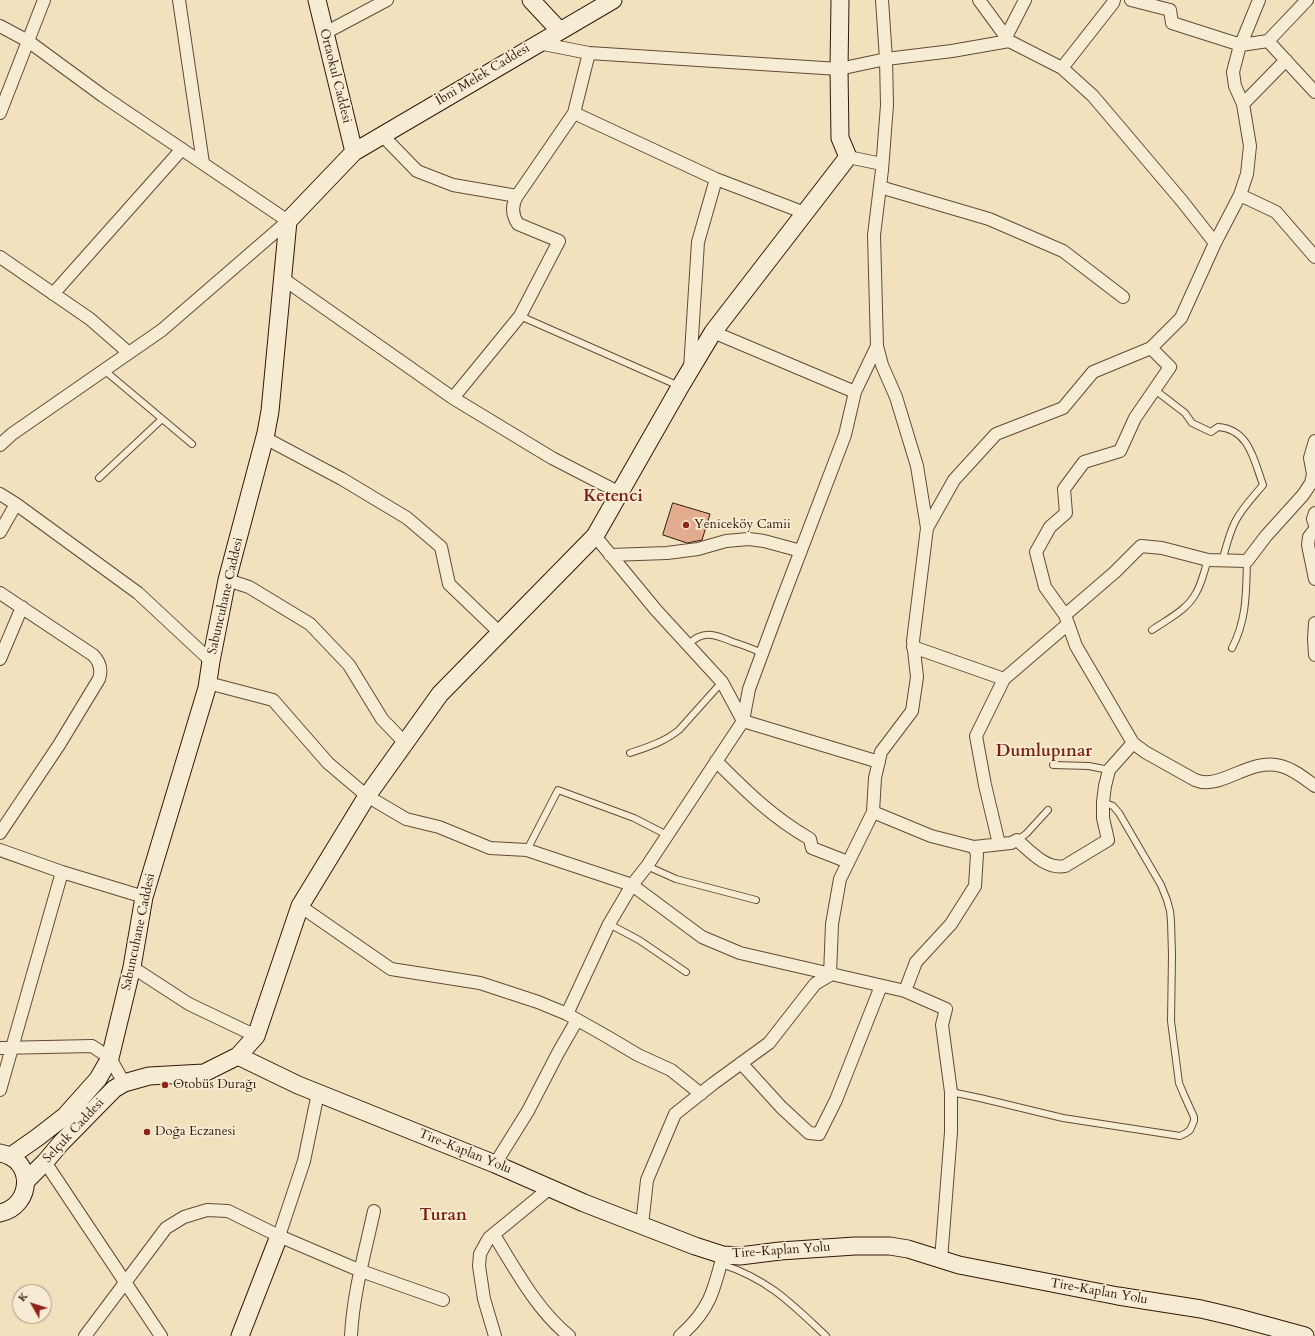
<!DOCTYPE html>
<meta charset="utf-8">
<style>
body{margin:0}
#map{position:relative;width:1315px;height:1336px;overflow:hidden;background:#f1e2bd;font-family:Cardo,serif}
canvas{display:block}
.north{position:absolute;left:12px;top:1284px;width:40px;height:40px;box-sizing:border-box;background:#f6ecd4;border:1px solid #a89784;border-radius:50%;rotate:309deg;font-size:11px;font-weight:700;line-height:16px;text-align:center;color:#34170c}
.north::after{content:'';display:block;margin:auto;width:14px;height:18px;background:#8f2418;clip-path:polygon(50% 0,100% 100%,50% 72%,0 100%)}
</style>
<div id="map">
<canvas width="1315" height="1336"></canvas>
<div class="north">K</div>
</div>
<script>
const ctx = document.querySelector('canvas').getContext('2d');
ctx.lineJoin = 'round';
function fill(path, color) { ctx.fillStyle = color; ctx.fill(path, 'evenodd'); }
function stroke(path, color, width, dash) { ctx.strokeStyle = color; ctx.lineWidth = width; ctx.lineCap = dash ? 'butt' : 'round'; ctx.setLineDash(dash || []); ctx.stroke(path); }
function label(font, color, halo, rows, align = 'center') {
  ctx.font = font + ' Cardo,serif'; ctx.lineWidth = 3.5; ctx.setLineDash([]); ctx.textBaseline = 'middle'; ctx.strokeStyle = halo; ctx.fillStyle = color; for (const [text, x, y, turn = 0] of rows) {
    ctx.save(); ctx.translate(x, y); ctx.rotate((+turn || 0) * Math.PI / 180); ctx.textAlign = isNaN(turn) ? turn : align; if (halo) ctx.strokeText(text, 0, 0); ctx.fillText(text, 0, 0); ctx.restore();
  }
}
const building = new Path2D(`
 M 673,503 L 710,514 L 702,540 L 687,543 L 663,535 Z`);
fill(building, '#e4ac8f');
stroke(building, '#34170c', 1);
const lane = new Path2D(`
 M 520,316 L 679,386
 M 104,370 L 192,444
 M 1155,390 L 1185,413 L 1192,423 L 1211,432 L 1218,427 C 1249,429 1254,460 1263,485 C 1253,497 1242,508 1235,522 C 1229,534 1226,548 1222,561
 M 99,478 L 162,419
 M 1152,630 C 1168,619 1187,610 1196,593 C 1202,583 1204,571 1208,560
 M 688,645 C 703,629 716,635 733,642 C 743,645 753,649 762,653
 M 1232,648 C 1247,619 1246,593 1247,561
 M 630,753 C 648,747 664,742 679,730 L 722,682
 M 1053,765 L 1089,766 L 1109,770
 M 1017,840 L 1026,834 L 1048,810
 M 527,850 L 558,790 L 634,818 L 667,835
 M 647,866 L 676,879 L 756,900
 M 609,924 L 639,940 L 686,972
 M 951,1092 L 980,1098 L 1063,1118 L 1180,1136 L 1186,1133 L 1190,1130 L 1194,1121 L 1194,1117 L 1184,1095 L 1179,1083 L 1171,1021 L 1172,955 L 1171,921 L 1170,911 L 1167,900 L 1161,885 L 1119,813 L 1113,806 L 1103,802
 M 721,1264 C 768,1279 791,1303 826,1336`);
const street = new Path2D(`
 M 179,0 L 203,163
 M 979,0 L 1009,41
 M 1131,0 L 1170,10 L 1172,23 L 1241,45 L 1268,41 L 1307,0
 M 0,26 L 28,41 L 103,96 L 288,221 L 162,330 L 12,434 L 0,445
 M 325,33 L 387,0
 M 1006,37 L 1025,0
 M 1268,41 L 1315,92
 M 538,43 L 589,53 L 839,69 L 886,59 L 952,51 L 1009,41 L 1062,68 L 1113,3 L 1114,0
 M 1062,68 L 1093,96 L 1182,201 L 1215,243
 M 1243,104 L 1286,60
 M 0,113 L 44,0
 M 574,113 L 716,179 L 805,213
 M 382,135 L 417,171 L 453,185 L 517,196 L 574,113 L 589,53
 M 848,157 L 882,164
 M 880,187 L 989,219 L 1063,251 L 1123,297
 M 1240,195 L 1276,212 L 1315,257
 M 0,257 L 90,319 L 129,353
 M 282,278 L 453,398 L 552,458 L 620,493
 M 53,294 L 182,149
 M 713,332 L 855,392
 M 690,369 L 698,242 L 716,179
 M 453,398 L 520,316 L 559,241 L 518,224 C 512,215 511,206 517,196
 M 265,438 L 342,479 L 407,518 L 441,547 L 449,584 L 500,633
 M 0,494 L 16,504 L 138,593 L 211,661
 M 1315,513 L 1313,519 L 1315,525
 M 927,528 L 954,480 L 996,434 L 1063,408 L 1093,372 L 1151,348 L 1181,318 L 1215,243 L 1240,195 L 1247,174 L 1250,146 L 1243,104 L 1235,86 L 1233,72 L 1239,49 L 1259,0
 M 1315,529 L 1309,537 L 1308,545 L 1315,579
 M 0,532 L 16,504
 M 595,536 L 656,610 L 722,682 L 743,721 L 879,762
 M 610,555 L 667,553 L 698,549 L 726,541 L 749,539 L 764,541 L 801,551
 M 227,580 L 249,587 L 310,624 L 349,665 L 382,719 L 405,743
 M 0,593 L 93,655 C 100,662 102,670 99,679 L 59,745 L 0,833
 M 1065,615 L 1115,572 L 1141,546 L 1162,548 L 1208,560 L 1247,561 L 1266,536 L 1303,495 L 1311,483 L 1313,474 L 1310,458 L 1315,441
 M 1315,623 L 1314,639 L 1315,655
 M 913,647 L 1004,679 L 976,736 L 985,785 L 999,844
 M 0,659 L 22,607
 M 1004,679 L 1068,624
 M 208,683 L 273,700 L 328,763 L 367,796 L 406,819 L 439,827 L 490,848 L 527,850 L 632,885 L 702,937 L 740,953 L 905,991 L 946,1009 L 942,1025 L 951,1092 L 951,1132 L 941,1260
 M 1133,743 L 1145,752 L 1195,780 C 1221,791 1249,757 1281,766 C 1293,769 1304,778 1315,786
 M 716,761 C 747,792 772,817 810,839 L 812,848 L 848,862
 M 873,812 L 931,836 L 974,847 L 1011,843 L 1017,840 C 1030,851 1046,870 1065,866 L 1108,840 L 1103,818 L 1103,802 L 1105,786 L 1109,770 L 1133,743 L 1076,646 L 1065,615 L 1045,587 L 1036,552 L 1050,527 L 1066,513 L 1064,489 L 1084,462 L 1120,451 L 1135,418 L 1170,367 L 1151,348
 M 0,850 L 62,872 L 144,897
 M 300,906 L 391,969 L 480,983 L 538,1002 L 567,1014 L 606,1036 L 638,1055 L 671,1070 L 701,1094
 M 132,967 L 189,1004 L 256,1036
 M 830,975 L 832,924 L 840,879 L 873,812 L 875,778 L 881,752 L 912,711 L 917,677 L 913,641 L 927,528 L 917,466 L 896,397 L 882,365 L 877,346
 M 905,991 L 916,962 L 951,924 L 975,886 L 977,854 L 974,847
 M 567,1014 L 609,924 L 632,885 L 647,866 L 743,721 L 749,689 L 779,608 L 845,435 L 855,392 L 877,346 L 874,235 L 882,170 L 887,105 L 886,59 L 882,0
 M 0,1048 L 92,1046 L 110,1058 L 124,1083
 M 741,1063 L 781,1107 L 809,1133 L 819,1134 L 836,1100 L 881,986
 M 0,1090 L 62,872
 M 45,1162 L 161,1336
 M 495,1164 L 528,1111 L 558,1053 L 577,1020
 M 642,1225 L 647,1180 L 675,1114 L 714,1083 L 769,1043 L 815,984 L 830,975
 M 494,1235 C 516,1270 536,1309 569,1336
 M 279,1236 L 304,1161 L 318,1093
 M 85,1336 L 166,1228 L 184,1217 L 207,1210 L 228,1211 L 279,1236 L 361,1271 L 443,1300
 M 351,1336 C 353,1294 365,1252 374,1211
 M 495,1336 L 484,1299 L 479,1266 L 480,1254 L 486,1243 L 489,1238 L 550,1188
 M 680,1336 C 709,1311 714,1291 723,1255`);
const secondary = new Path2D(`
 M 317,0 L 354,152
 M 531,0 L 560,31
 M 238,1056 L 298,1085 L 495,1164 L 584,1203 L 695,1246 L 723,1255 L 740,1256 L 780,1251 L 855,1246 L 890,1246 L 908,1249 L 959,1265 L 1118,1296 L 1201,1309 L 1235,1317 L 1305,1336
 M 11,1156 L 38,1137 L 65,1116 L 98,1079 L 110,1058 L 132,967 L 144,897 L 207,688 L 211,661 L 227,580 L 266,433 L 270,411 L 288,221 L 354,152 L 613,0
 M 26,1181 L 45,1162 L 61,1143 L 114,1089 L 124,1083 L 149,1076 L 204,1073 L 238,1056 L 256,1036 L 300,906 L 367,796 L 440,694 L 595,536 L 680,387 L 713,332 L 848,157 L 840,138 L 839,69 L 840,0
 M 0,1213 C 33,1206 35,1159 0,1153
 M 240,1336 L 279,1236`);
stroke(lane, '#634a38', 8);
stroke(street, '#634a38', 14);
stroke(secondary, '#34170c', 19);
stroke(lane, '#f6ecd4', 6);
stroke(street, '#f6ecd4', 12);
stroke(secondary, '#f6ecd4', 17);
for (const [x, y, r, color] of [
 [686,525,4,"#8f2418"],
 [165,1085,4,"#8f2418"],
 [147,1132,4,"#8f2418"]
]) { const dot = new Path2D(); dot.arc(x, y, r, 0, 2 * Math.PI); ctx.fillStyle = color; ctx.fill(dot); stroke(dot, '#f6ecd4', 1.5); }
label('13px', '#34170c', '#f6ecd4', [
 ["İbni Melek Caddesi",483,75,-31],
 ["Ortaokul Caddesi",335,76,76],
 ["Sabuncuhane Caddesi",226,596,-77],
 ["Sabuncuhane Caddesi",139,932,-78],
 ["Selçuk Caddesi",74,1131,-47],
 ["Tire-Kaplan Yolu",465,1152,22],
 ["Tire-Kaplan Yolu",781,1251,-4],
 ["Tire-Kaplan Yolu",1099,1292,10]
]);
label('13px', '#34170c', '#f6ecd4', [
 ["Yeniceköy Camii",694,525],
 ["Otobüs Durağı",173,1085],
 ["Doğa Eczanesi",155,1132]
], 'left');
label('bold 17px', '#7a1f14', '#f6ecd4', [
 ["Ketenci",613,497],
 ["Dumlupınar",1044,752],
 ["Turan",443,1216]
]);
</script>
